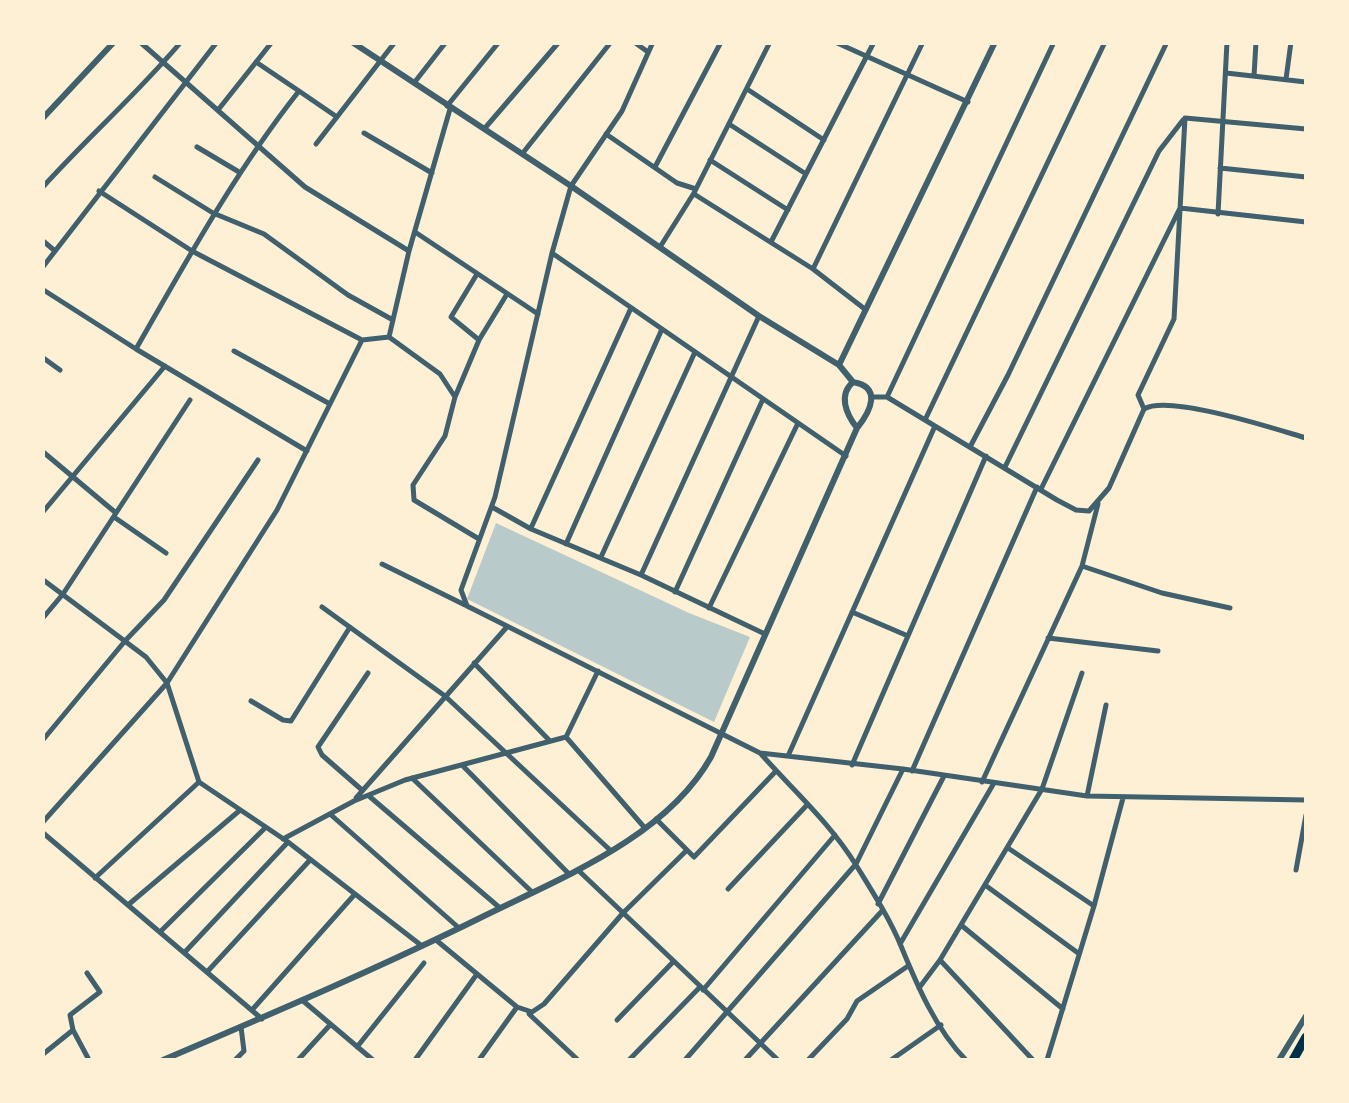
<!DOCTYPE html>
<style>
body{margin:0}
#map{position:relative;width:1349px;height:1103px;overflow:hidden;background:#fdf0d5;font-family:Mulish,sans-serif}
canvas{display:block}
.frame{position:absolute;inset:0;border:45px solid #fdf0d5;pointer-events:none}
</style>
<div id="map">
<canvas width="1349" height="1103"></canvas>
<div class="frame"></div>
</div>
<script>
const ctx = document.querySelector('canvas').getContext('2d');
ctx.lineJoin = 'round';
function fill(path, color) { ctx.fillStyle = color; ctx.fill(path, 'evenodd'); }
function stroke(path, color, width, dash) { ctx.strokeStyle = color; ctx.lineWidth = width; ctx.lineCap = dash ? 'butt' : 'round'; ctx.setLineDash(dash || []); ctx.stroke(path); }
fill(new Path2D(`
 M 496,523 L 689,613 L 750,637 L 714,722 L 467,599 Z`), '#b9caca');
stroke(new Path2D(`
 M 140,42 L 305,187 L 409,251
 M 634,42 L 648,52
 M 653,42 L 622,111 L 571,186 L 552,253 L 495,497 L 461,590 L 467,606 L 760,753 L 903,769 L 1087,796 L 1306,800
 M 835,42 L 968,102
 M 1226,73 L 1306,82
 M 1254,76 L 1256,42
 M 1286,79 L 1291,42
 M 414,83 L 446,42
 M 747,89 L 824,140
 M 299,91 L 337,117
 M 447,106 L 499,42
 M 218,110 L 272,42
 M 729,124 L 806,174
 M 485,128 L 559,42
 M 364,133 L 432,173
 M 606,134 L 677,183 L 696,189
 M 316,144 L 395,42
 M 197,147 L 239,172
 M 522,154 L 611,42
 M 710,160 L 788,210
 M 655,167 L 721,42
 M 1220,168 L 1306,177
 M 155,177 L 213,213 L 264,234 L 348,295 L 393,320
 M 42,188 C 87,138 137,94 181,42
 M 99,191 L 192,251 L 362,340 L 389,337 L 440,374 L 455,397 L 445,436 L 413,485 L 414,500 L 479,539
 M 694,194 L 813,269 L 866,310
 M 1218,214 L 1227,42
 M 415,232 L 538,314
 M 42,240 L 55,251
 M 771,242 L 874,42
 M 660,247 L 694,193 L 770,42
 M 552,253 L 846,456
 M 42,268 L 217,42
 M 813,269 L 923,42
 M 477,274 L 451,317 L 479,340
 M 42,289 L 136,349 L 307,451
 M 389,337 L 409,251 L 450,109
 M 136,349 C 187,260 235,172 299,91 L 256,62
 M 234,351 L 330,404
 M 42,357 L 60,370
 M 455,397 L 479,340 L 507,294
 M 873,397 L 887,397 L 1057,500 L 1076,510 L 1089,511 L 1109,488 L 1144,409 L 1138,395 L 1174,319 L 1185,118 L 1306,129
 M 887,397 L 1054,42
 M 1144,409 C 1169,394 1275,429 1306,438
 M 925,420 L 1105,42
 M 970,447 L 1008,375 L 1167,42
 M 42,451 L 116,513
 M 1005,467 L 1159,151 L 1183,120
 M 1041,489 L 1180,208 L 1306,222
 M 492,507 L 531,529 L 641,575 L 765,634
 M 42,513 L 165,366
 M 114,517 L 166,553
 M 531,528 L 631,308
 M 566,544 L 662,329
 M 601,557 L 695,352
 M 382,564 L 465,605
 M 1082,566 L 1162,593 L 1230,608
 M 641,575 L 759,316
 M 42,579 L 146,657 L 167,683 L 199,782 L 288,842 L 422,946
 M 675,592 L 763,399
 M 322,607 L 445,696 L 610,850
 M 709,608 L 798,423
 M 852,612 L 908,636
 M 42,619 L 63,594 L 190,400
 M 1048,638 L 1158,651
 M 474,663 L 549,740
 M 251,701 L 283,720 L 291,721 L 350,627
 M 566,737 L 644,827
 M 566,737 L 598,671
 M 42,741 L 125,641 L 164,600 L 258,460
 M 761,754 C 794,791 830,823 856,865 C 872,891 890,919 901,946 C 917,985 936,1030 966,1060
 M 788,756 L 935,426
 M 852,765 L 986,456
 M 463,766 L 569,874
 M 912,771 L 1037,487
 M 412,778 L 532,892
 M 982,782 L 1082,566 L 1098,504
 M 362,790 L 322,755 L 318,747 L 368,673
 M 369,796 L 500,908
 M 1087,796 L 1106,705
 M 356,798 L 506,628
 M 330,814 L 459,928
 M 656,819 L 694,857 L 776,771
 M 42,823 L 167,683 L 277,510 L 362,340
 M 42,832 L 262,1019
 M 283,839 L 354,801 L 405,780 L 566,737
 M 1008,848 L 1094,906
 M 1296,870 L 1306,815
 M 579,871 L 778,1060
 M 95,878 L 199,782
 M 985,885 L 1078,953
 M 728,889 L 807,805
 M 878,904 L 944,776
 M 128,905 L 239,811
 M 961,925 L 1063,1009
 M 160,932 L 264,829
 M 436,940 L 517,1007 L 532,1012 L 544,1004 L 623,913 L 687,850
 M 900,944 L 994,783
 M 184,953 L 288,842
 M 940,960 L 1033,1060
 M 207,972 L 310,860
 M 919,988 L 940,960 L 1042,789 L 1082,673
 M 703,990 L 835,835
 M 302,1000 L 373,1060
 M 252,1010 L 355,894
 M 529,1014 L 578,1060
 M 617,1020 L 673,962
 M 73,1030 L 70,1015 L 100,992 L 87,973
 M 357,1047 L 424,963
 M 42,1055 L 73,1030 L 89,1060
 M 235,1060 L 244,1051 L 241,1027
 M 298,1060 L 330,1025
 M 415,1060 L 477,974
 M 479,1060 L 517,1007
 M 629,1060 L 700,987
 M 685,1060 L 856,864 L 903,769
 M 745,1060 L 882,911
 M 808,1060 L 847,1019 L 857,1001 L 908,966
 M 891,1060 L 941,1025
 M 1047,1060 L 1094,906 L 1123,798`), '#3f606c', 5);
stroke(new Path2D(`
 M 352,42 L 571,186 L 759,316 L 839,365 L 853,382
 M 42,119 L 114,42
 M 839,365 L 995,42
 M 163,1060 C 271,1014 379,968 484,916 C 563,877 666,837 711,757 L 857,428 C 871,411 882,387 853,382 C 838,395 846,414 857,428
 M 1279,1060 L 1306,1016`), '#3f606c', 6);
stroke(new Path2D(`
 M 1293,1060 L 1306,1037`), '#003049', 9);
</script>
